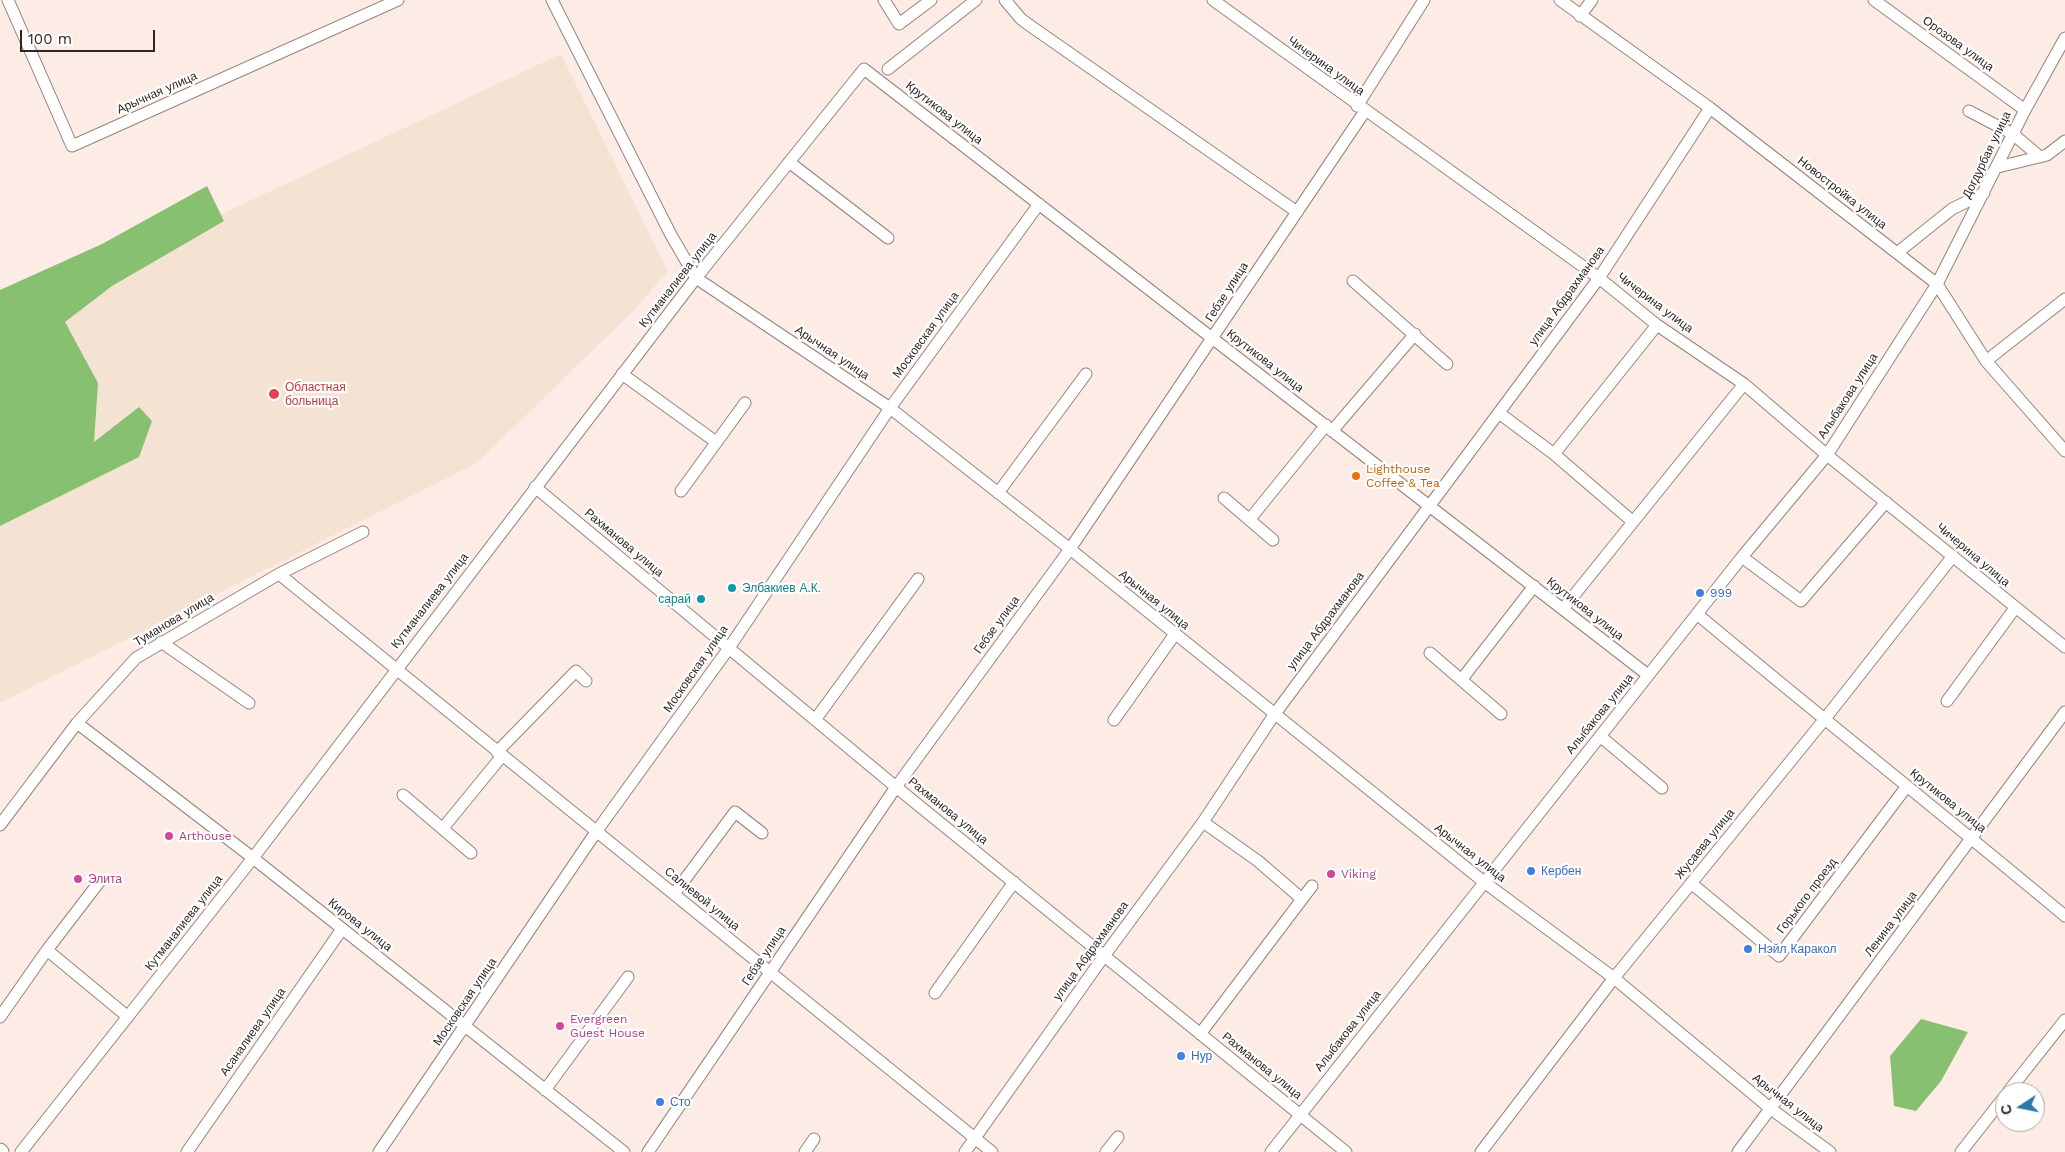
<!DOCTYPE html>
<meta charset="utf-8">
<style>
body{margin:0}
#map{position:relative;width:2065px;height:1152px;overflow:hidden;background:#fdece5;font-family:"Work Sans",sans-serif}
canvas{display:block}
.north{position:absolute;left:1995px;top:1082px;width:50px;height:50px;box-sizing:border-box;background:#fff;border:1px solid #aba8a7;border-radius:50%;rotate:259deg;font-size:14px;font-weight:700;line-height:20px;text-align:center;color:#2e2623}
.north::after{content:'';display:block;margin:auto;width:18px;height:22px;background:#3077ab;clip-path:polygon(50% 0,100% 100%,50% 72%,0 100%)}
.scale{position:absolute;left:20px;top:30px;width:135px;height:22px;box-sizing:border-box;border:2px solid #2e2623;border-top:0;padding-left:6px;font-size:15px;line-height:18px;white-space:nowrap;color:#2e2623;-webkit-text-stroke:4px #fff;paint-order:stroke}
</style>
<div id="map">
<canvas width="2065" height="1152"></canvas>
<div class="north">С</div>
<div class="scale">100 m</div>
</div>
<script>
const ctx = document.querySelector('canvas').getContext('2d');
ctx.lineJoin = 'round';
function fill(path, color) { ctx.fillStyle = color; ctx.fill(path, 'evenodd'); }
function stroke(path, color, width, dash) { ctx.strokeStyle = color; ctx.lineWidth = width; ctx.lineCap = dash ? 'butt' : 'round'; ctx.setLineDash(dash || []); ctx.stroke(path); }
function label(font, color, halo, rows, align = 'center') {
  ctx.font = font + ' "Work Sans",sans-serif'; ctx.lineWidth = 4.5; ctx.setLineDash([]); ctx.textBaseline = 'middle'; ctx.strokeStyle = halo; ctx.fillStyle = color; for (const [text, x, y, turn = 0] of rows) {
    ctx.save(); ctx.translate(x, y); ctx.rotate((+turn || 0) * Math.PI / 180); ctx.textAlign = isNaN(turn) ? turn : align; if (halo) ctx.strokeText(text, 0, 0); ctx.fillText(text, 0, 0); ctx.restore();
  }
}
fill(new Path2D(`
 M 561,54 L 668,271 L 635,309 L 477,463 L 0,703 L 0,325 L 135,255 Z`), '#f4e3d2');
fill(new Path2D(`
 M 207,186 L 224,221 L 112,286 L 65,322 L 98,383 L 94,442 L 139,407 L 152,421 L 139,457 L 0,526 L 0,290 L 102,244 Z
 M 1921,1019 L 1968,1032 L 1941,1081 L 1916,1111 L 1894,1106 L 1890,1056 Z`), '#87c071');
const minor = new Path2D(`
 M 8,0 L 72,146 L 398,0
 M 552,0 L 671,235 L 696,278 L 890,408 L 1070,549 L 1484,882 L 1614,978 L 1771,1109 L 1830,1152
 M 884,0 L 899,24 L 931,0
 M 1005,0 L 1021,19 L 1032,27 L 1297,212
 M 1213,0 L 1599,278 L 1657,325 L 1744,384 L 1827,455 L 2065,647
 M 1560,0 L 1710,108 L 1937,284 L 1986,361 L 2065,451
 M 1874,0 L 2025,110
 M 1580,16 L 1592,0
 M 888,69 L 976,0
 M 1357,106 L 1424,0
 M 1969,111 L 2013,134 L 2040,157
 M 789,162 L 888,238
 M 1998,167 L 2047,155 L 2065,141
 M 1897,253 L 1952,209 L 1984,193
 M 1353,281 L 1447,364
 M 1986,361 L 2065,299
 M 622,374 L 716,442
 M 1499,413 L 1554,454 L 1632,521
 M 1332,431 L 1415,334
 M 1554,454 L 1657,325
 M 535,487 L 896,787 L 1346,1152
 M 681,491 L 745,403
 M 998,493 L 1086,374
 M 1224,498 L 1273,540
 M 1250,519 L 1326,425
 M 1742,557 L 1801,601 L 1886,502
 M 279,574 L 992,1152
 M 1563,609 L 1744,384
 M 1697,614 C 1819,716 1943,814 2065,916
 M 161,642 L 249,703
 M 1430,653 L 1501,714
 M 1462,679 L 1534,586
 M 1947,701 L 2015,608
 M 815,720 L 918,579
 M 1114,720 L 1175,634
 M 77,723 L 253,858 L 624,1152
 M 1600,736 L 1662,788
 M 497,752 L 576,671 L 586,681
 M 403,795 L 471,853
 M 1203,822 L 1258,861 L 1302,899
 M 0,825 L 77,723 L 136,658 L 279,574 L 363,532
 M 443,828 L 502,756
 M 100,881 L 47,950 L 128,1017
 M 1691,883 L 1779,956 L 1907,786
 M 674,894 L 735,812 L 762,833
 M 935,993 L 1014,882
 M 0,1017 L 47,950
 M 1200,1034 L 1312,886
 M 545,1090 L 628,977
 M 2008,1092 L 2065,1020
 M 21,1152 L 253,858 L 696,278 L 864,69 L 1648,675
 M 187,1152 L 342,929
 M 379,1152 L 596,832 L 729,648 L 890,408 L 1039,204
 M 648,1152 L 896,787 L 1070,549 L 1365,111
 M 805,1152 L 814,1139
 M 965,1152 L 1104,956 L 1203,822 L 1274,715 L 1599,278 L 1710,108
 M 1106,1152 L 1118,1137
 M 1271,1152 L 1742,557 L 1827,455 L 1937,284 L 2025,110 L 2065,38
 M 1481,1152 L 1614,978 L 1824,720 L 1953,556
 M 1738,1152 L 2065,712
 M 1961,1152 L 2005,1096`);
const major = new Path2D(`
 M 0,1151 L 1,1152`);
stroke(minor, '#96837b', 13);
stroke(major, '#96837b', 17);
stroke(minor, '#fff', 11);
stroke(major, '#fff', 15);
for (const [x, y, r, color] of [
 [274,394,6,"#e0444e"],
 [1356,476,5,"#e8710a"],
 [732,588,5,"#0f9aa8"],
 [1700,593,5,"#3f7fe0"],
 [701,599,5,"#0f9aa8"],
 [169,836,5,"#d1479c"],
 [1531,871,5,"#3f7fe0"],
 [1331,874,5,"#d1479c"],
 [78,879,5,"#d1479c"],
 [1748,949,5,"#3f7fe0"],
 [560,1026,5,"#d1479c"],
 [1181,1056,5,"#3f7fe0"],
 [660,1102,5,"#3f7fe0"]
]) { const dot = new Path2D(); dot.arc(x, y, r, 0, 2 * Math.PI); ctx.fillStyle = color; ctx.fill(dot); stroke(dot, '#fff', 2); }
label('12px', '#2e2623', '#fff', [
 ["Орозова улица",1958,44,36],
 ["Чичерина улица",1326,66,36],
 ["Арычная улица",157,93,-24],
 ["Крутикова улица",944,113,38],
 ["Догдурбая улица",1987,155,-64],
 ["Новостройка улица",1842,193,38],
 ["Кутманалиева улица",678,280,-52],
 ["Гебзе улица",1227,292,-57],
 ["улица Абдрахманова",1567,296,-54],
 ["Чичерина улица",1655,303,37],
 ["Московская улица",926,335,-54],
 ["Арычная улица",832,353,34],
 ["Крутикова улица",1265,361,38],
 ["Алыбакова улица",1848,396,-57],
 ["Рахманова улица",624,543,40],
 ["Чичерина улица",1973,555,40],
 ["Арычная улица",1154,600,39],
 ["Кутманалиева улица",430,601,-52],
 ["Крутикова улица",1585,609,38],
 ["Туманова улица",174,620,-31],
 ["улица Абдрахманова",1326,621,-53],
 ["Гебзе улица",997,625,-54],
 ["Московская улица",696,669,-55],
 ["Алыбакова улица",1600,714,-51],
 ["Крутикова улица",1948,801,39],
 ["Рахманова улица",948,811,39],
 ["Жусаева улица",1705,844,-51],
 ["Арычная улица",1470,853,38],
 ["Горького проезд",1807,896,-53],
 ["Салиевой улица",702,899,39],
 ["Кутманалиева улица",184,923,-52],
 ["Ленина улица",1891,924,-53],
 ["Кирова улица",360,925,38],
 ["улица Абдрахманова",1091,951,-54],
 ["Гебзе улица",764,956,-56],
 ["Московская улица",465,1002,-56],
 ["Алыбакова улица",1348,1031,-52],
 ["Асаналиева улица",253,1032,-55],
 ["Рахманова улица",1262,1066,39],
 ["Арычная улица",1788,1103,38]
]);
label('12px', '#be3a42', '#fff', [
 ["Областная",285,387],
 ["больница",285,401]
], 'left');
label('12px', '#c56008', '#fff', [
 ["Lighthouse",1366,469],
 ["Coffee & Tea",1366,483]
], 'left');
label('12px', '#0d838f', '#fff', [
 ["Элбакиев А.К.",742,588],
 ["сарай",691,599,"right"]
], 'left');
label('12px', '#366cbe', '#fff', [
 ["999",1710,593],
 ["Кербен",1541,871],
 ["Нэйл Каракол",1758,949],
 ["Нур",1191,1056],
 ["Сто",670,1102]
], 'left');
label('12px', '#b23c85', '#fff', [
 ["Arthouse",179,836],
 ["Viking",1341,874],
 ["Элита",88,879],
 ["Evergreen",570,1019],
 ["Guest House",570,1033]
], 'left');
</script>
